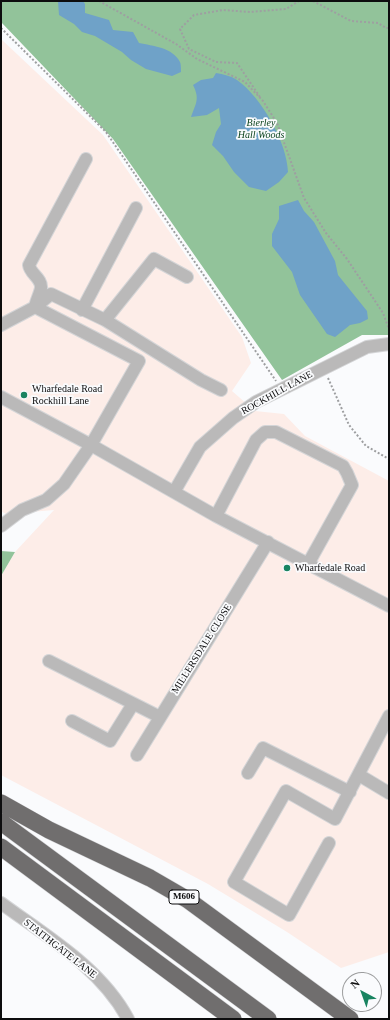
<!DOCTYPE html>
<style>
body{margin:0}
#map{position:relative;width:390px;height:1020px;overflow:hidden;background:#fafbfd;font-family:"Times New Roman",serif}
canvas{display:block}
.frame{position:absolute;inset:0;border:2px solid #0d0d0e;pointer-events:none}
.north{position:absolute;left:342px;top:972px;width:40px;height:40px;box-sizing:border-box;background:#fafbfd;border:1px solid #9b9c9d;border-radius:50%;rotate:319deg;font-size:11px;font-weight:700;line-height:16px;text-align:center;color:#0d0d0e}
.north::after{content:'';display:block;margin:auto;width:14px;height:18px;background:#198461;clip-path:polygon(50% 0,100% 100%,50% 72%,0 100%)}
</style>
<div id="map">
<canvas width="390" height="1020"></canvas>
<div class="frame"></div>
<div class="north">N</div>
</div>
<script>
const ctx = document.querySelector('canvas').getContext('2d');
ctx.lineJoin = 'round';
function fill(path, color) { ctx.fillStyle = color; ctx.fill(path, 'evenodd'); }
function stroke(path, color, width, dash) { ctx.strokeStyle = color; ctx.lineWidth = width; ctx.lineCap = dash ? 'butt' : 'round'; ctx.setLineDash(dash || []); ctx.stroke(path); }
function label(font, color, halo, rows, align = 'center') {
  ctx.font = font + ' "Times New Roman",serif'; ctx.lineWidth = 3.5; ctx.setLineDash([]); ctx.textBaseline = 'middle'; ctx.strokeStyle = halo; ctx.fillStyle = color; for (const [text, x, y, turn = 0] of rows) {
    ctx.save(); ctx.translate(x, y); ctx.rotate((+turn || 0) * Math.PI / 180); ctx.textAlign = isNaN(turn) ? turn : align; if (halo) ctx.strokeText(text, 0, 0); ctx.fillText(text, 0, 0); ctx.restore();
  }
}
fill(new Path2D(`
 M 1,39 L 103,135 L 242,337 L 251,363 L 232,391 L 255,411 L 284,414 L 305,436 L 389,481 L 389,952 L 341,968 L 287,932 L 208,884 L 1,775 L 1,576 L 15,552 L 54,510 L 6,514 L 1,511 Z`), '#fdede8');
fill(new Path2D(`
 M 1,1 L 389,1 L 389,335 L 362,335 L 282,380 L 113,139 L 1,22 Z
 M 1,551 L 15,552 L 1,576 Z`), '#92c39a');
fill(new Path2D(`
 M 58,1 L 83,1 L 85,4 L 85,13 L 109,20 L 113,30 L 133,32 L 139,43 C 153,46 172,47 180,62 C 181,64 181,69 181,72 L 172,76 L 146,69 L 131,60 L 122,52 L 95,36 L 82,32 L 74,24 L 59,15 Z
 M 216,73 C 223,74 231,76 237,80 C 261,97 287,142 288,172 L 279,182 L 266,191 L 249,187 L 234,172 L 223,156 L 212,145 L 216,132 L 221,124 L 219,108 L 207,115 L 191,117 C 196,103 200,99 193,85 L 201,80 L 213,78 Z
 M 298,200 L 304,211 L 314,222 L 335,261 L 338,275 L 367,311 L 368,319 L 360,323 L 350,325 L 335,337 L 327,334 L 300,295 L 292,272 L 272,246 L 272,234 L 279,219 L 279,206 Z`), '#6fa2c8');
const minor = new Path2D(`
 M 35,307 C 36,301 40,294 41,288 C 42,278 30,274 29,265 L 86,159
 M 82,310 L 136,208
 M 105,320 L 201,380 L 221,390
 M 1,325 L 35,307 L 51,294 L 105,320 L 154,259 L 187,277
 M 1,397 L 91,445 L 216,516 L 389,606
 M 174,492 L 200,447 L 233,418 L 256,402 L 367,347 L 389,344
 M 216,516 L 256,440 L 265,432 L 276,432 L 343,466 L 347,473 L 352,485 L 308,564
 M 1,526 L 22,510 L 46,500 L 64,484 L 91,445 L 139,361 L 35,307
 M 49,661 L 160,717
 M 72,721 L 110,741 L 133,704
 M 137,755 L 268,542
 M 248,773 L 263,748 L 350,792
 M 359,775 L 389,793
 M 329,843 L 289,915 L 234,882 L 286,791 L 335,819 L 389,716
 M 1,903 C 46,936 101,968 128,1019`);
const highway = new Path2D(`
 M 1,803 L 49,830 L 150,878 L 188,900 L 350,1019
 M 1,822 L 268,1019
 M 1,847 L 233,1019`);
stroke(minor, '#d4d5d7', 14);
stroke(highway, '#d4d5d7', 18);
stroke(new Path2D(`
 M 99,1 L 176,44 L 197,59 L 245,82 L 263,101 L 277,123 L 304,198 L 326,233 L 347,259 L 383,313 L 389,329
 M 313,1 L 351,21 L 378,23 L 386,28 L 389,28
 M 1,28 L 106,132 L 276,381
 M 260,97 L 237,63 L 216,62 L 189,49 L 180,29 L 194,15 L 223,10 L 250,12 L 286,9 L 299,1
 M 328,378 L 349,425 L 366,446 L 389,459`), '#9e9fa1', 2, [2, 2]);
stroke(minor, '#bab9b9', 12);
stroke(highway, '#706e6e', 17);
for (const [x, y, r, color] of [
 [24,395,4,"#198461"],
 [287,568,4,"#198461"]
]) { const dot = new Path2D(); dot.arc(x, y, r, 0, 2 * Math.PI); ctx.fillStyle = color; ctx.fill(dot); stroke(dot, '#fafbfd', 1.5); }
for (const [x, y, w] of [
 [184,897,30]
]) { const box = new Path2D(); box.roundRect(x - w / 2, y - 7, w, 14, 3); ctx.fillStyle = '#fafbfd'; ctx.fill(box); stroke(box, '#0d0d0e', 1); }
label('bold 9px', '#0d0d0e', null, [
 ["M606",184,897]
]);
label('italic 10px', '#0c441e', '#fafbfd', [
 ["Bierley",261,123],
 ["Hall Woods",261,135]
]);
label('10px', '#0d0d0e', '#fafbfd', [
 ["Wharfedale Road",32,389],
 ["Rockhill Lane",32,401],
 ["Wharfedale Road",295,568]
], 'left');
label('10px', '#0d0d0e', '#fafbfd', [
 ["ROCKHILL LANE",277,393,-29],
 ["MILLERSDALE CLOSE",202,649,-58],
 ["STAITHGATE LANE",60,949,38]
]);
</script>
